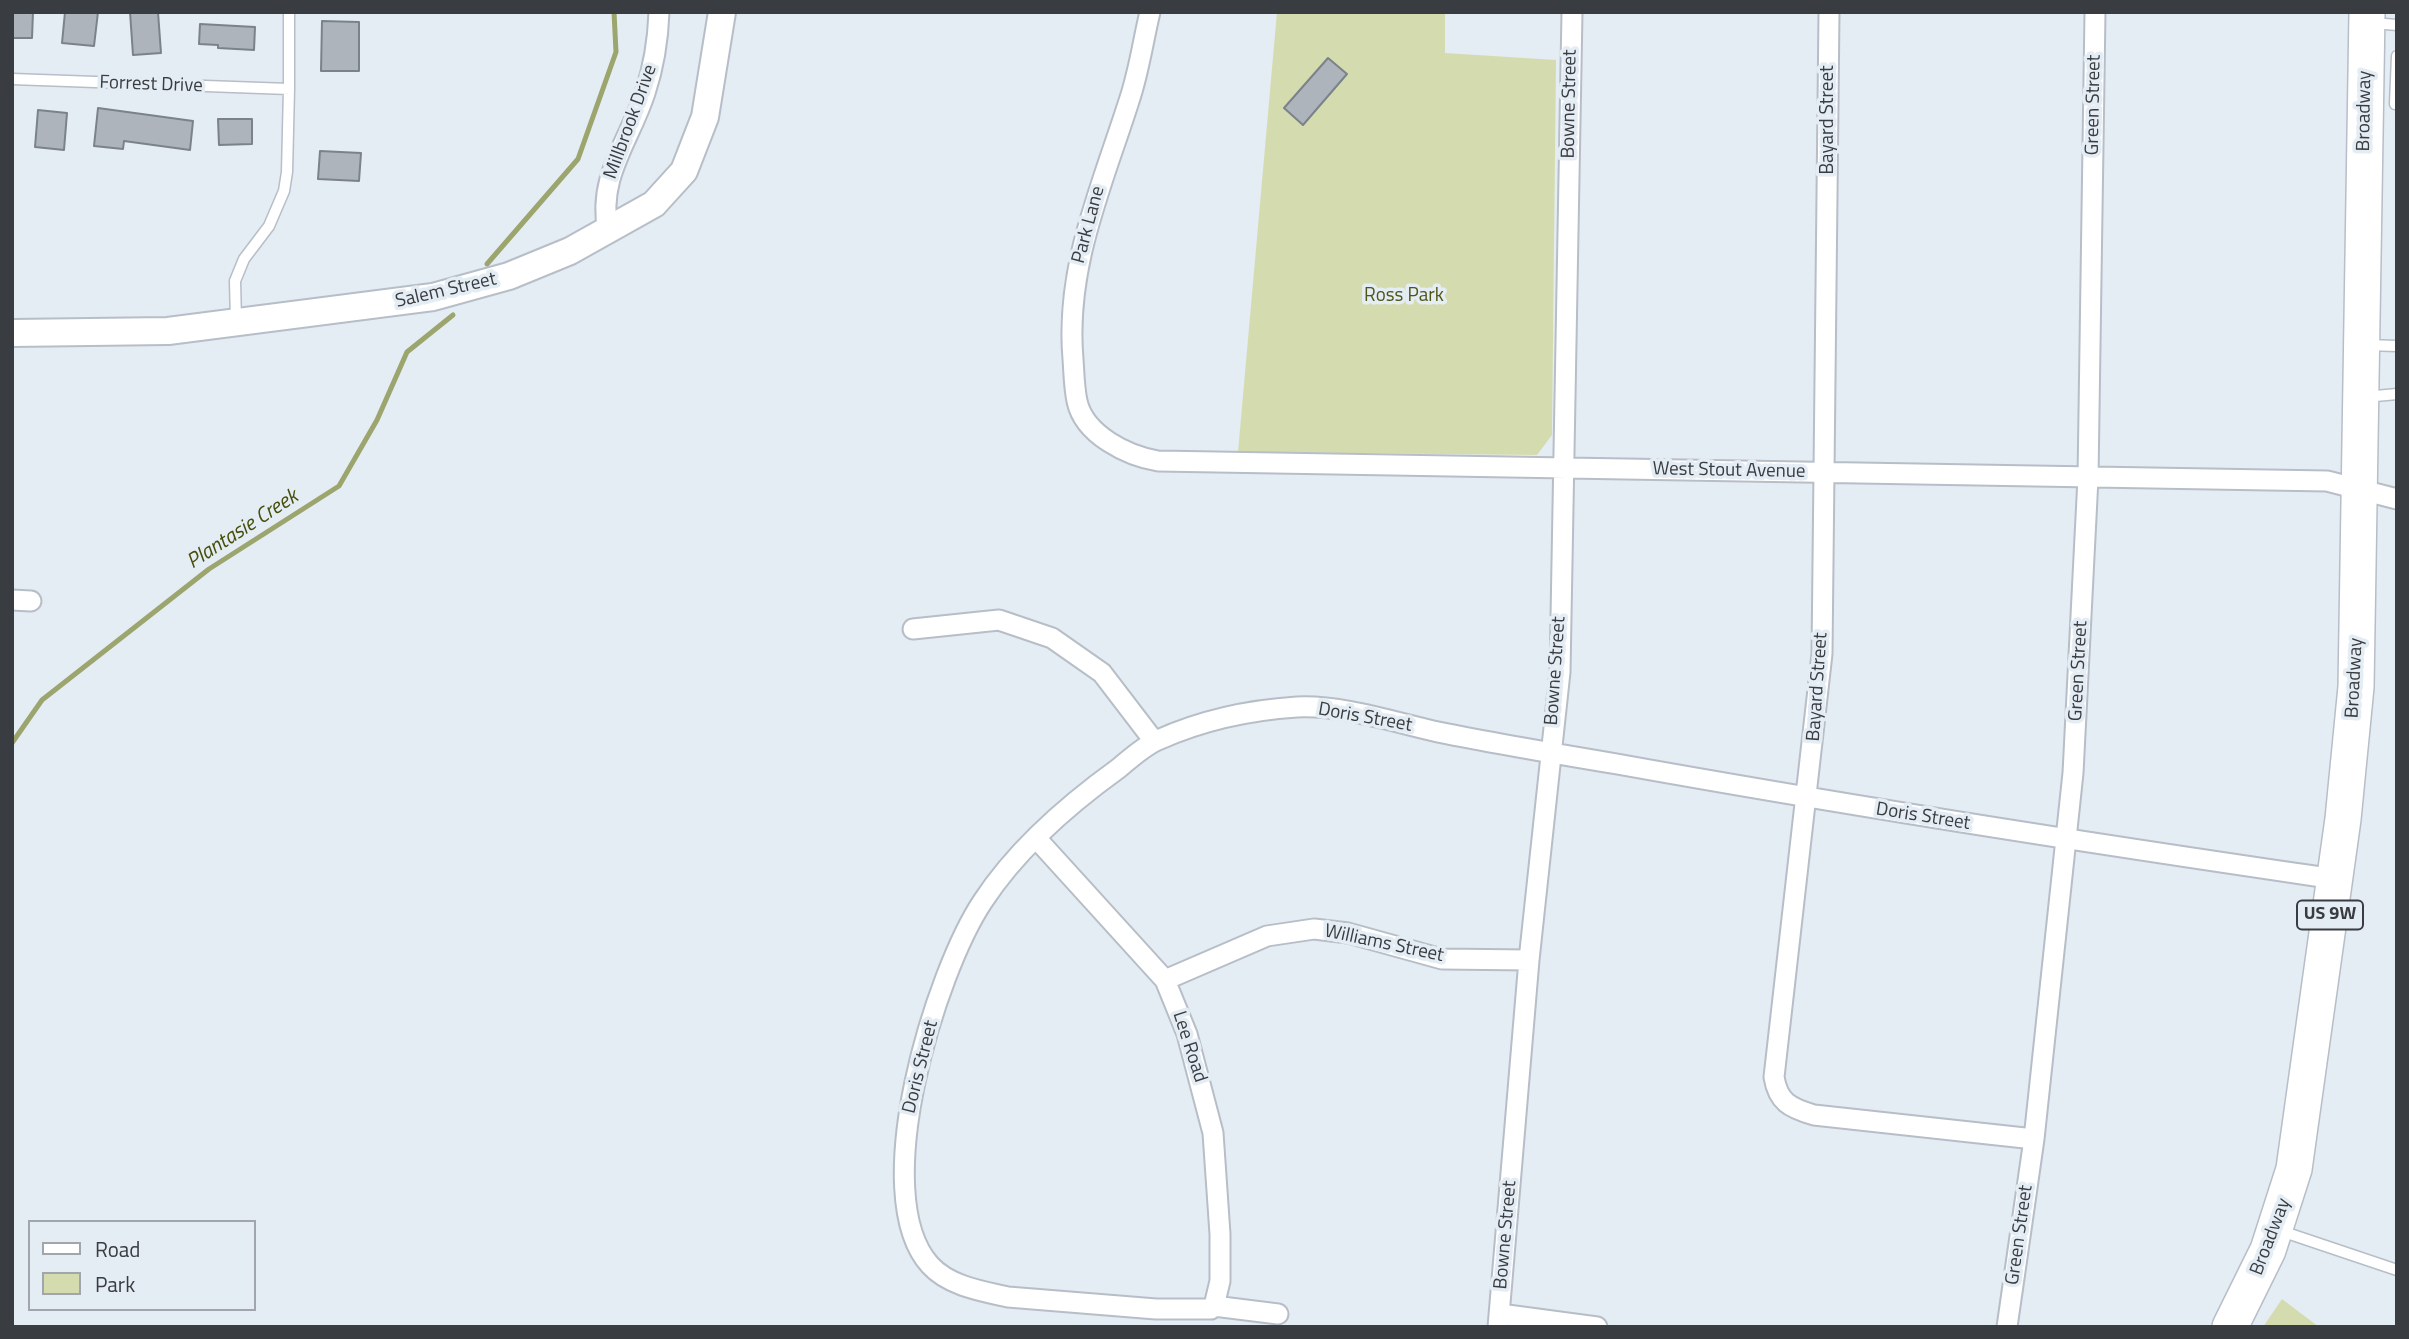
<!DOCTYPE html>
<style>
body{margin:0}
#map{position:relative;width:2409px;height:1339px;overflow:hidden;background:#e4ecf4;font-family:"Titillium Web",sans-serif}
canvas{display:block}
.frame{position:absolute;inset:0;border:14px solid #393c40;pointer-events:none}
.legend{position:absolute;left:28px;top:1220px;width:228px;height:91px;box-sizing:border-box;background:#e4ecf4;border:2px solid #a0a6ac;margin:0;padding:9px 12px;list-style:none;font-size:21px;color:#393c40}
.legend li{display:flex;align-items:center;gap:14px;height:35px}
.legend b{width:35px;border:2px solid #a0a6ac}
</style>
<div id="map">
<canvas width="2409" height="1339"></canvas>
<div class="frame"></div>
<ul class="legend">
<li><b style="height:9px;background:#fff"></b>Road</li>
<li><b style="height:19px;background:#d4dcaf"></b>Park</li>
</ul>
</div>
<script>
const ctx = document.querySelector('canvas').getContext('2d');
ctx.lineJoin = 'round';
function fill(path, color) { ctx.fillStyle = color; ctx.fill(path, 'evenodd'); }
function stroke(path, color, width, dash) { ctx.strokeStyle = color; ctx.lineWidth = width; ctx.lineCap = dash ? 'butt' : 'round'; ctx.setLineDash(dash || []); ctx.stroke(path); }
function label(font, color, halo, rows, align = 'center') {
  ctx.font = font + ' "Titillium Web",sans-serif'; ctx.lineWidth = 7; ctx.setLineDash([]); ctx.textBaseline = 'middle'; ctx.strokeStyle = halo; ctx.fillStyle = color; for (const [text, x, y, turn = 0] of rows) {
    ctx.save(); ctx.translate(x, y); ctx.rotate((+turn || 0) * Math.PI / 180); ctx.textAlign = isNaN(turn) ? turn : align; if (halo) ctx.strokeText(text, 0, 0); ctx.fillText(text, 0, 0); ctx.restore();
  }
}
fill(new Path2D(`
 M 1277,12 L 1445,12 L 1445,53 L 1556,60 L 1552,435 L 1537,455 L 1238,452 Z
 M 2282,1299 L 2319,1327 L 2263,1327 Z`), '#d4dcaf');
stroke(new Path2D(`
 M 487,264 L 578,159 L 616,52 L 614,12
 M 12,743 L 42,700 L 209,569 L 339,486 L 377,420 L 407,352 L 453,315`), '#9ca56d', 5);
const building = new Path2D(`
 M 12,12 L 33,12 L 32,38 L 12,38 Z
 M 65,12 L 98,12 L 94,46 L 62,43 Z
 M 130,12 L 158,12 L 161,53 L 133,55 Z
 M 322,21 L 359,22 L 359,71 L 321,71 Z
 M 200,24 L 255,27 L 254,50 L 218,48 L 218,45 L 199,44 Z
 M 1328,58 L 1347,74 L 1303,125 L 1284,108 Z
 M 98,108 L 193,121 L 190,150 L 124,141 L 123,149 L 94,146 Z
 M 38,110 L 67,113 L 64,150 L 35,147 Z
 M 218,119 L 252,119 L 252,144 L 219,145 Z
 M 320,151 L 361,153 L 359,181 L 318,179 Z`);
fill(building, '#adb4bc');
stroke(building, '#7b828a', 2);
const lane = new Path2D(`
 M 2373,23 L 2397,25
 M 12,79 L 289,89 L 289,12
 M 2395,104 L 2397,56
 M 236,321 L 235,281 L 244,259 L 269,226 L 284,191 L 287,172 L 289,89
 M 2366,345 L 2397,346
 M 2365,397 L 2397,394
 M 2281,1231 L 2397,1270`);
const street = new Path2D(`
 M 1150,12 C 1143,41 1139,72 1129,101 C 1102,186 1065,267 1073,359 C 1074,372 1074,387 1077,401 C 1084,435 1128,456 1158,461 L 2327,481 L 2397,499
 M 1829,12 L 1822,654 L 1774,1077 C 1778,1102 1790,1108 1814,1115 L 2034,1139
 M 608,232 C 597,177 629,142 645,93 C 654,66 658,40 659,12
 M 12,600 L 31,601
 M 913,629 L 999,620 L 1052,638 L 1102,673 L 1154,741
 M 1036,838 L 1165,980 L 1187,1034 L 1213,1133 L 1220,1234 L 1220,1281 L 1214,1306
 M 1165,980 L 1267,936 L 1314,929 L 1348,933 L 1442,959 L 1529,960
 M 1278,1314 L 1214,1306 L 1211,1309 L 1156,1309 L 1008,1297 C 981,1291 949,1286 930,1265 C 866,1194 936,971 983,901 C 1017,849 1069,804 1119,768 C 1131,758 1144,746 1158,740 C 1200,721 1250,710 1297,707 C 1343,705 1393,722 1438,732 C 1497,744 1557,754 1617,764 C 1856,807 2095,844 2335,879
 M 1500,1314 L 1597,1327
 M 1498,1327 L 1529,960 L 1560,672 L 1572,12
 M 2007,1327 L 2034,1139 L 2073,773 L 2088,478 L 2095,12`);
const secondary = new Path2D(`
 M 12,333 L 168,331 L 433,297 L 509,276 L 570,251 L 654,204 L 684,171 L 705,117 L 722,12`);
const highway = new Path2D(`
 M 2230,1327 L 2268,1250 L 2294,1169 L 2343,819 L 2356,687 L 2367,12`);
stroke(lane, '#b7bec7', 13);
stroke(street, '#b7bec7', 23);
stroke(secondary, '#b7bec7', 30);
stroke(highway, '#b7bec7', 38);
stroke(lane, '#fff', 10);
stroke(street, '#fff', 19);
stroke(secondary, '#fff', 26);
stroke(highway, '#fff', 35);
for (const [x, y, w] of [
 [2330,915,66]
]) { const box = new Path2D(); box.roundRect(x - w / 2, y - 14.5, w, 29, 5); ctx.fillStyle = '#e4ecf4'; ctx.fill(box); stroke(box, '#393c40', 2); }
label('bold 18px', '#393c40', null, [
 ["US 9W",2330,915]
]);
label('19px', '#393c40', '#e4ecf4', [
 ["Forrest Drive",151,85,2],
 ["Bowne Street",1570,104,-89],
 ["Green Street",2094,105,-89],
 ["Broadway",2365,111,-89],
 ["Bayard Street",1828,120,-90],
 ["Millbrook Drive",631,122,-70],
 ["Park Lane",1089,225,-75],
 ["Salem Street",446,291,-13],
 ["West Stout Avenue",1729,471,1],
 ["Bowne Street",1556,671,-86],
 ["Green Street",2079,671,-87],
 ["Broadway",2355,678,-87],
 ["Bayard Street",1818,687,-86],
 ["Doris Street",1365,718,10],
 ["Doris Street",1923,817,9],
 ["Williams Street",1384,944,12],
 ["Lee Road",1189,1047,72],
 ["Doris Street",921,1067,-76],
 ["Bowne Street",1506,1235,-85],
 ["Green Street",2020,1235,-82],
 ["Broadway",2271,1237,-69]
]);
label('19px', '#4e5615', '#e4ecf4', [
 ["Ross Park",1404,296]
]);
label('italic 21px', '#464e0a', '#e4ecf4', [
 ["Plantasie Creek",243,530,-33]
]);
</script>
